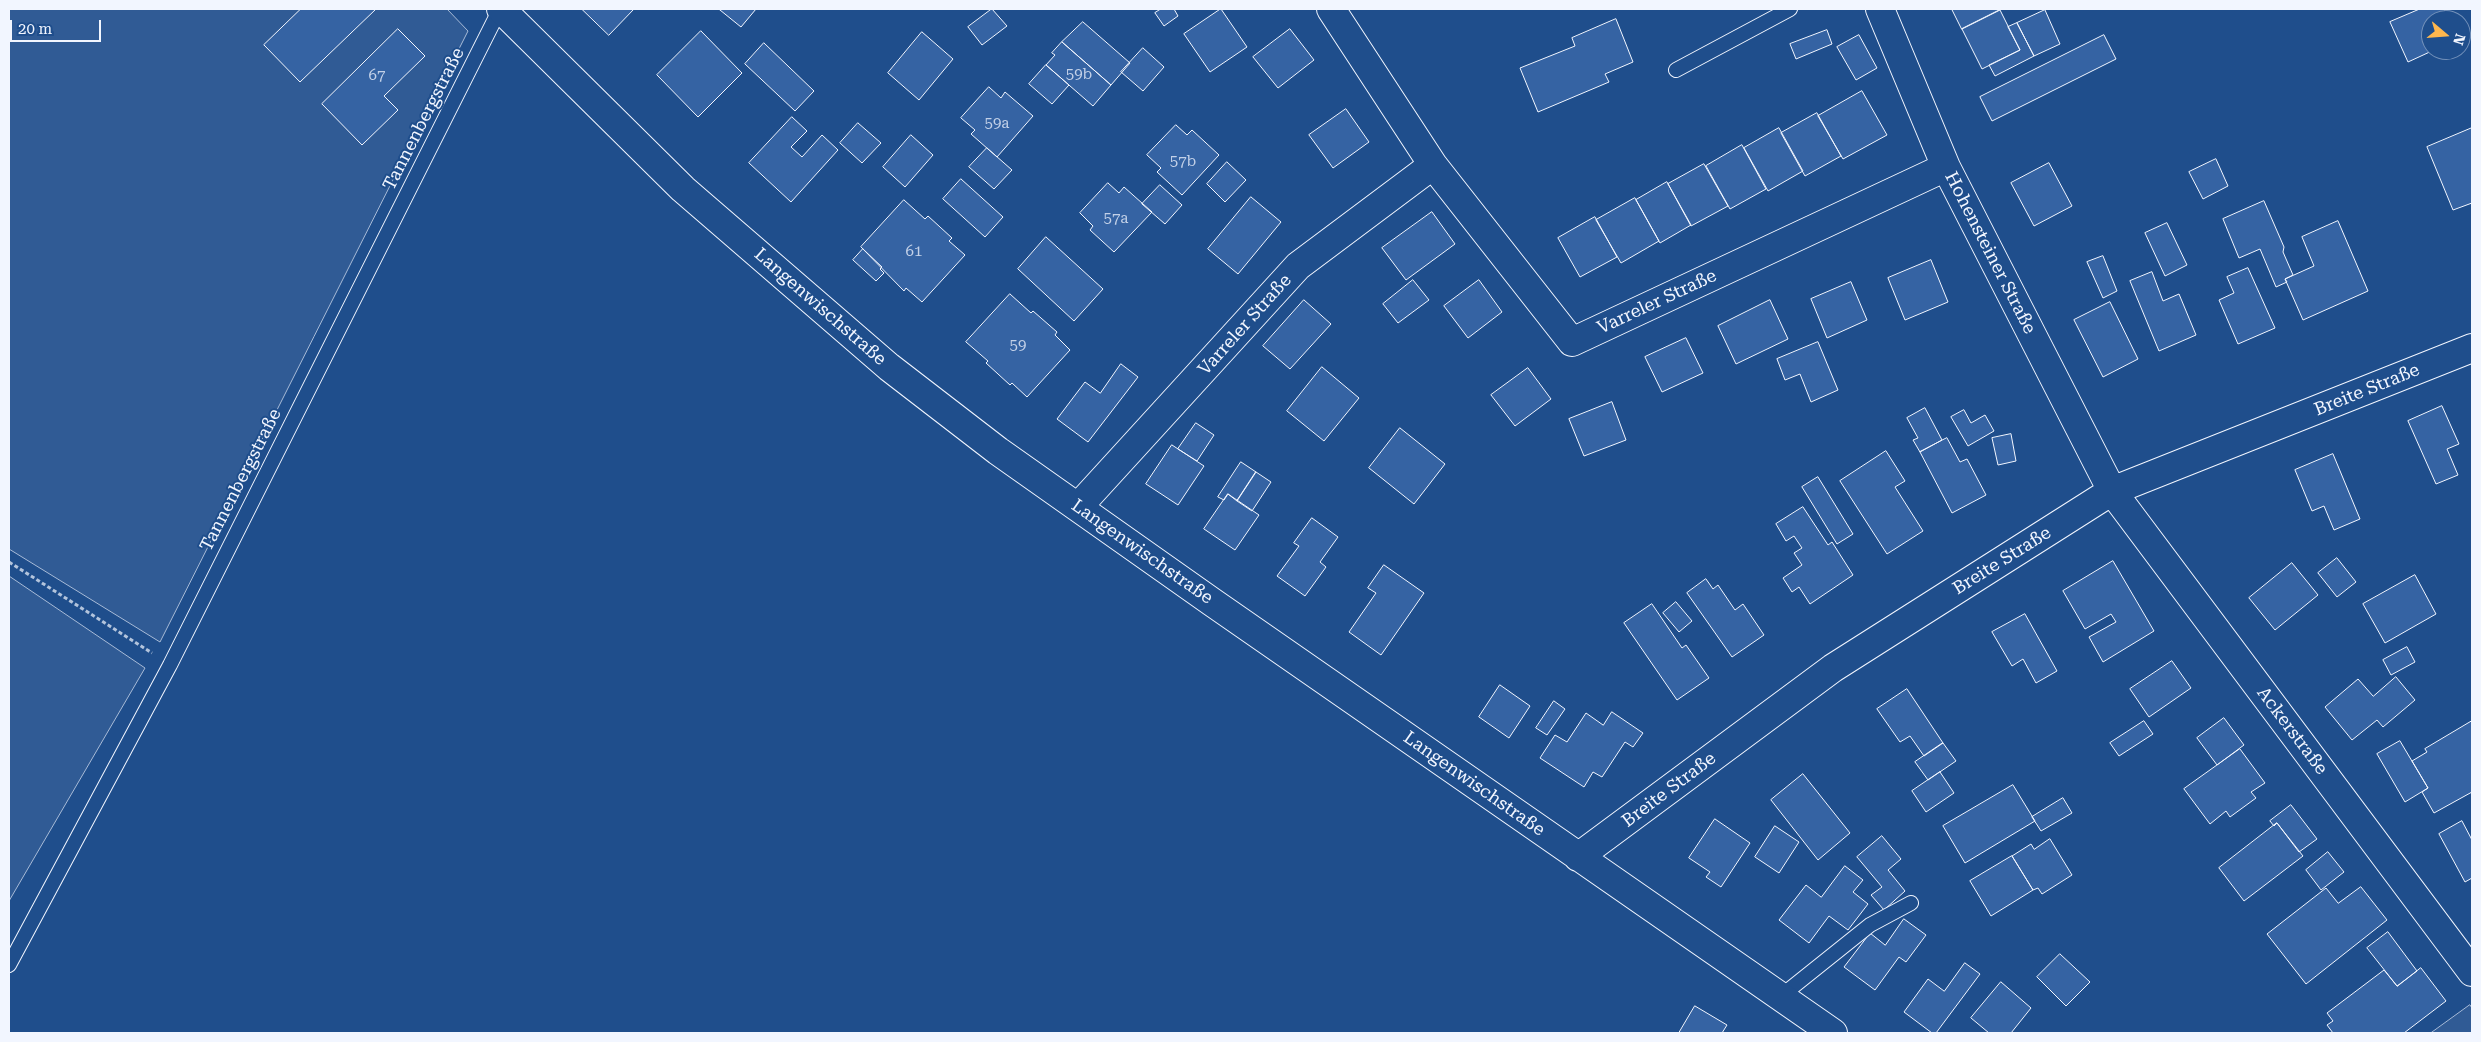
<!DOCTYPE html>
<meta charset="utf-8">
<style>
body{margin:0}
#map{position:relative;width:2481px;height:1042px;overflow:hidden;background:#1f4e8c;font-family:"Roboto Serif",serif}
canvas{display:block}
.frame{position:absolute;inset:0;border:10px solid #f2f6ff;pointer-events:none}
.north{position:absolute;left:2421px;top:10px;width:50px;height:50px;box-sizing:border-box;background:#1f4e8c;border:1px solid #7391ba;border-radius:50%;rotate:108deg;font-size:14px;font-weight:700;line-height:20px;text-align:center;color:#f2f6ff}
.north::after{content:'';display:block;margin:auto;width:18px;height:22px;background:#ffb74d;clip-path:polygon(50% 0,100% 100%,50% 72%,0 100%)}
.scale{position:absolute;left:10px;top:20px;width:91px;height:22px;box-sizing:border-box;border:2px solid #f2f6ff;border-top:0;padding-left:6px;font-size:15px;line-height:18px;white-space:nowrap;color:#f2f6ff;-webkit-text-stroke:4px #1f4e8c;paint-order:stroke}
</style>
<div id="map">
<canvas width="2481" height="1042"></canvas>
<div class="frame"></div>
<div class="north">N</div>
<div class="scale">20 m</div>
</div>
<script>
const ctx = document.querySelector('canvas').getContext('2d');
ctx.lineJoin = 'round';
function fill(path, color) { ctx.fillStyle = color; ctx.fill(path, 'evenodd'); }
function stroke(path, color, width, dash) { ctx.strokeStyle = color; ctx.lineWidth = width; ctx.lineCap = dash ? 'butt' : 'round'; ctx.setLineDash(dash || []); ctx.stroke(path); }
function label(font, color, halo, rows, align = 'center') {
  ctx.font = font + ' "Roboto Serif",serif'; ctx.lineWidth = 4; ctx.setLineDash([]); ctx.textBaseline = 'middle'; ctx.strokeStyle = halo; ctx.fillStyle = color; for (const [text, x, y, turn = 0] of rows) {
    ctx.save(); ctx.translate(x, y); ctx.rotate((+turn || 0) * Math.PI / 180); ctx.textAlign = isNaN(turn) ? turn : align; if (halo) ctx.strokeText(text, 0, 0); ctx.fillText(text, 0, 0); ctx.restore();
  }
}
const built = new Path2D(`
 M 9,9 L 447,9 L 468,31 L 160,642 L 9,549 Z
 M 9,576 L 145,668 L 9,901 Z
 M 2470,1005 L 2472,1008 L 2472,1033 L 2431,1033 Z`);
fill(built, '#305b95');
stroke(built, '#a8bbd7', 1);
const building = new Path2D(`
 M 301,9 L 376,9 L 300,82 L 264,45 Z
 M 582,9 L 634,9 L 609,35 Z
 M 721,9 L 756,9 L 741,27 L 720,10 Z
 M 992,9 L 1007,26 L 982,45 L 968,27 Z
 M 1161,9 L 1174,9 L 1178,16 L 1164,26 L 1155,13 Z
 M 1221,9 L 1247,47 L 1210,72 L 1184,34 Z
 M 1952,9 L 1999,9 L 2000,10 L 1962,29 Z
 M 2420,9 L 2444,9 L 2449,20 L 2431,20 L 2431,50 L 2434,50 L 2408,62 L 2390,22 Z
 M 2000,10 L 2020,50 L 1982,69 L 1962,29 Z
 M 2045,10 L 2060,44 L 2034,56 L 2017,23 Z
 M 1616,19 L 1633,62 L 1605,74 L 1609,82 L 1538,112 L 1520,68 L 1575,46 L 1572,38 Z
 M 1083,22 L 1130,63 L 1111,85 L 1062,42 Z
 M 2017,23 L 2034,56 L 1995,76 L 1989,65 L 2020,50 L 2008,27 Z
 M 398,29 L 425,56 L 384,96 L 398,110 L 362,145 L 322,104 Z
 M 1290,29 L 1314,60 L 1278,88 L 1253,57 Z
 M 1827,30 L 1832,44 L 1796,59 L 1790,44 Z
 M 701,31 L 742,73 L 698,117 L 657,75 Z
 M 922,32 L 953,59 L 919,100 L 888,73 Z
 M 1859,35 L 1877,68 L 1856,80 L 1837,47 Z
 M 2104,35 L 2116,59 L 1992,121 L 1980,97 Z
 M 1062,42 L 1111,85 L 1093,106 L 1046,65 L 1055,55 L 1052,53 Z
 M 764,43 L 814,91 L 795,111 L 745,64 Z
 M 1143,48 L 1164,67 L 1143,91 L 1121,72 Z
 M 1046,65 L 1069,85 L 1052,104 L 1029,84 Z
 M 989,87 L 1001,98 L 1005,92 L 1033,116 L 997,157 L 971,134 L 975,130 L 961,118 Z
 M 1862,91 L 1887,135 L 1843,159 L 1818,116 Z
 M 1346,109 L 1369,142 L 1333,168 L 1309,135 Z
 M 1817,113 L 1841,156 L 1805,176 L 1781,133 Z
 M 792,117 L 807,131 L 791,147 L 802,157 L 822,135 L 838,150 L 791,202 L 749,163 Z
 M 858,123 L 881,143 L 862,163 L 840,143 Z
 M 1176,125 L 1187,135 L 1192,130 L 1219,155 L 1182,195 L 1157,172 L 1161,168 L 1147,155 Z
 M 1779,128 L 1803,171 L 1768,191 L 1744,148 Z
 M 2472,128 L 2472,203 L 2453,210 L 2427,147 Z
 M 911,135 L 933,155 L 905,187 L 883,167 Z
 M 1742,145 L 1766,189 L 1730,209 L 1706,166 Z
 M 987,148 L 1012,170 L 994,189 L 969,167 Z
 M 2216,159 L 2228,186 L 2203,199 L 2189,172 Z
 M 1227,162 L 1246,180 L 1225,202 L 1207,184 Z
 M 2049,163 L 2072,206 L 2034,226 L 2011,183 Z
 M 1704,164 L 1728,206 L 1691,226 L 1668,184 Z
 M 961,179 L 1003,217 L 985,237 L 943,199 Z
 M 1667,182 L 1691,225 L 1660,243 L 1636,200 Z
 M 1108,183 L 1119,193 L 1124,187 L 1152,212 L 1114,252 L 1090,230 L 1093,226 L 1080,213 Z
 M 1160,185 L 1182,205 L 1165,224 L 1142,204 Z
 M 1251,197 L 1281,222 L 1238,274 L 1208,249 Z
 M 1635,198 L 1659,241 L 1621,263 L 1596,220 Z
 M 904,200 L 925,219 L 928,216 L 952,238 L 949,241 L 965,255 L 922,302 L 906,288 L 904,291 L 861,247 Z
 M 2264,201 L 2284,247 L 2283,252 L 2293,275 L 2285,279 L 2287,282 L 2276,287 L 2260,249 L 2239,258 L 2223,219 Z
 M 1432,212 L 1455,244 L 1406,280 L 1382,248 Z
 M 1595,217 L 1617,257 L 1580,277 L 1558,238 Z
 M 2338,221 L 2368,291 L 2303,320 L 2285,279 L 2314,266 L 2302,237 Z
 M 2167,223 L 2187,265 L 2165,276 L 2145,233 Z
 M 1046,237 L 1103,289 L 1074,321 L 1018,269 Z
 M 863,249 L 882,267 L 880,269 L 884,273 L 876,281 L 853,260 Z
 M 2103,256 L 2117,291 L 2103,298 L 2087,262 Z
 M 1931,260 L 1948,302 L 1905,320 L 1888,278 Z
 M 2248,268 L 2275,328 L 2238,344 L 2219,300 L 2234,293 L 2227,277 Z
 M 2152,272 L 2163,301 L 2179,294 L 2196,335 L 2159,351 L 2130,281 Z
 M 1413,280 L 1429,300 L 1398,323 L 1383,304 Z
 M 1479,280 L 1502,312 L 1468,338 L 1444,306 Z
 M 1851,282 L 1867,320 L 1827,338 L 1811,299 Z
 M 1010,294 L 1031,313 L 1033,311 L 1057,332 L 1055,335 L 1070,350 L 1027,397 L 1012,383 L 1010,385 L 986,363 L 988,361 L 966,342 Z
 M 1304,300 L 1331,324 L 1290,369 L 1263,346 Z
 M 1770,300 L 1788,339 L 1736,364 L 1718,326 Z
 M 2110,302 L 2138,359 L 2103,377 L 2074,320 Z
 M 1686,338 L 1703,373 L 1662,392 L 1645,357 Z
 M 1818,342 L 1838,390 L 1811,402 L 1800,374 L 1785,380 L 1777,359 Z
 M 1121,364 L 1138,377 L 1088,442 L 1057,419 L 1085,382 L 1100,393 Z
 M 1322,367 L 1359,398 L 1324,441 L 1287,411 Z
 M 1528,368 L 1551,399 L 1515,426 L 1491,395 Z
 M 1612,402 L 1626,440 L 1584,456 L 1569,419 Z
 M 2442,406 L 2459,444 L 2447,449 L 2458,475 L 2436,484 L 2408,421 Z
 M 1925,408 L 1942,440 L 1920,452 L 1913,440 L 1918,438 L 1907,418 Z
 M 1964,410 L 1971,423 L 1985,415 L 1994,431 L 1968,446 L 1951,417 Z
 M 1196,423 L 1214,435 L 1197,461 L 1178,449 Z
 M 1400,428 L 1445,464 L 1414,504 L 1369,468 Z
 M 2011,434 L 2016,461 L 1998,465 L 1992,438 Z
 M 1947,438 L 1960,462 L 1967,459 L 1986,495 L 1952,513 L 1920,452 Z
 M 1172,445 L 1204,466 L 1178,505 L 1146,484 Z
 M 1886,451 L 1905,481 L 1895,487 L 1923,531 L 1887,554 L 1840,481 Z
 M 2333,454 L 2360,519 L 2334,530 L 2324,506 L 2312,511 L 2295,470 Z
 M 1241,462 L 1256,472 L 1237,501 L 1228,494 L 1224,500 L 1218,497 Z
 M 1256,472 L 1271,482 L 1252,511 L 1237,501 Z
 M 1818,477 L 1853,534 L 1837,544 L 1802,487 Z
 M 1228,494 L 1259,515 L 1235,550 L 1204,529 Z
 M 1803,507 L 1828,545 L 1832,542 L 1853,575 L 1810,604 L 1799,587 L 1792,592 L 1783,578 L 1802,565 L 1794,553 L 1802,548 L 1794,536 L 1786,541 L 1776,524 Z
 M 1312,518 L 1338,537 L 1320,562 L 1326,567 L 1305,596 L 1277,576 L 1299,546 L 1294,543 Z
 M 2337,558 L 2356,582 L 2337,597 L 2318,573 Z
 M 2113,561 L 2154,631 L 2103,662 L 2089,637 L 2116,622 L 2111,614 L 2085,629 L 2063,591 Z
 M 2292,563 L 2318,595 L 2275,630 L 2249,598 Z
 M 1384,565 L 1424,593 L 1381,655 L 1349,632 L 1376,593 L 1368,588 Z
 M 2415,575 L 2436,614 L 2385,643 L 2363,604 Z
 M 1706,579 L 1713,589 L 1718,585 L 1735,610 L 1743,604 L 1764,635 L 1732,657 L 1687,593 Z
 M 1676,602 L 1692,621 L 1679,632 L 1663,613 Z
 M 1652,604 L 1682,648 L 1686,645 L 1709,678 L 1677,700 L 1624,623 Z
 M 2025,614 L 2057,671 L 2036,683 L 2023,659 L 2012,666 L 1992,632 Z
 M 2407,647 L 2415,662 L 2391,675 L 2383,660 Z
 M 2172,661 L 2191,688 L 2149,717 L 2130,689 Z
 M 2396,677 L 2415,700 L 2383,727 L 2377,720 L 2352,740 L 2325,707 L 2358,679 L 2373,696 Z
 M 1500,685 L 1530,706 L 1509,738 L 1479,717 Z
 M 1907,689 L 1943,743 L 1924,756 L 1910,736 L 1900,742 L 1877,709 Z
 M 1554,701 L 1565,709 L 1547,735 L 1536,728 Z
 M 1612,712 L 1643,733 L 1633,747 L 1625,742 L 1602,777 L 1593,772 L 1584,787 L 1540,758 L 1555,735 L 1567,742 L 1586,713 L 1603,725 Z
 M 2224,718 L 2244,745 L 2217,765 L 2197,738 Z
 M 2144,721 L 2153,734 L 2119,756 L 2110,743 Z
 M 2472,721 L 2472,792 L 2434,813 L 2422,792 L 2428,788 L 2412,761 L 2427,752 L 2425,749 Z
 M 2400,741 L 2428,788 L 2405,802 L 2377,754 Z
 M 1943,743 L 1956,761 L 1928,780 L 1915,762 Z
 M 2240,749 L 2265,783 L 2251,792 L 2256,798 L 2230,817 L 2226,811 L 2210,824 L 2184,789 Z
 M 1940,772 L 1954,793 L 1926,812 L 1912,791 Z
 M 1803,774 L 1850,833 L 1818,860 L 1771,800 Z
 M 2013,785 L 2035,821 L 1965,863 L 1943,826 Z
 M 2063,798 L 2072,813 L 2041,831 L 2032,817 Z
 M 2291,805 L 2317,839 L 2299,852 L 2277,823 L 2274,826 L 2270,821 Z
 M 1715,819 L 1750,843 L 1721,887 L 1706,877 L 1710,872 L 1689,858 Z
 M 2462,821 L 2472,840 L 2472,878 L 2465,882 L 2439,834 Z
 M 2277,823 L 2303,856 L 2244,901 L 2219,868 Z
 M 1775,826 L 1799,842 L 1779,873 L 1755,857 Z
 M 1882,836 L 1901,859 L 1888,870 L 1905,891 L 1884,910 L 1871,895 L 1882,887 L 1857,857 Z
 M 2050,839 L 2072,875 L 2042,894 L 2038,888 L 2033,890 L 2012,856 L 2031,844 L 2034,849 Z
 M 2328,852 L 2344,872 L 2321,890 L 2306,870 Z
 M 2012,856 L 2033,890 L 1991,916 L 1970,881 Z
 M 1845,866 L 1863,880 L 1853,892 L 1868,904 L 1848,930 L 1829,916 L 1809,943 L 1779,920 L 1806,885 L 1821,897 Z
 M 2361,887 L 2387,920 L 2306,984 L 2267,934 L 2326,888 L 2338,903 Z
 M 1904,919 L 1926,935 L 1906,962 L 1899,957 L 1875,990 L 1844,967 L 1870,933 L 1885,945 Z
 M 2388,932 L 2417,971 L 2397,986 L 2367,948 Z
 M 2060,954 L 2090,982 L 2066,1006 L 2037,977 Z
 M 1965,963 L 1980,974 L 1936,1033 L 1932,1033 L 1904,1012 L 1928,979 L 1944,991 Z
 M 2421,968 L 2446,1001 L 2404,1033 L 2333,1033 L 2327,1025 L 2333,1021 L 2327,1013 L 2384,970 L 2397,986 Z
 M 2001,982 L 2031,1008 L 2011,1033 L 1989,1033 L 1971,1018 Z
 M 1695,1006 L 1727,1025 L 1722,1033 L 1679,1033 Z`);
fill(building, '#3563a3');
stroke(building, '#f2f6ff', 1);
const lane = new Path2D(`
 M 1676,70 L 1790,9
 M 9,965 L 170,665 L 500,9
 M 1780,997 L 1870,925 L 1911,903`);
const street = new Path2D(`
 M 501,9 L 683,189 L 889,367 L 998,451 L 1212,602 L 1833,1033
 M 1331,9 L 1433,165 L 1572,342 L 1946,167
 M 1880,9 L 1946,167 L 2112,491 L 2472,972
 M 1078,507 L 1298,266 L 1433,165
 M 1578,857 L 1833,668 L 2112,491 L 2472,348`);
stroke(lane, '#f2f6ff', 16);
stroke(street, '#f2f6ff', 30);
stroke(new Path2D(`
 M 9,562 L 152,653`), '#b3c4dc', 3, [4, 2.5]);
stroke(lane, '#1f4e8c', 14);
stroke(street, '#1f4e8c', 28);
label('15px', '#c3d1e8', null, [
 ["59b",1079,75],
 ["67",377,76],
 ["59a",997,124],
 ["57b",1183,162],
 ["57a",1116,219],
 ["61",914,252],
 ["59",1018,346]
]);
label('18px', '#f2f6ff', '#1f4e8c', [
 ["Tannenbergstraße",424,119,-63],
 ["Hohensteiner Straße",1990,253,63],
 ["Varreler Straße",1657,302,-25],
 ["Langenwischstraße",820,307,41],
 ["Varreler Straße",1245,325,-48],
 ["Breite Straße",2367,390,-22],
 ["Tannenbergstraße",241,480,-63],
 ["Langenwischstraße",1142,552,35],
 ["Breite Straße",2002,561,-32],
 ["Ackerstraße",2292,731,53],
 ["Langenwischstraße",1474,784,35],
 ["Breite Straße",1669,790,-37]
]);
</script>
